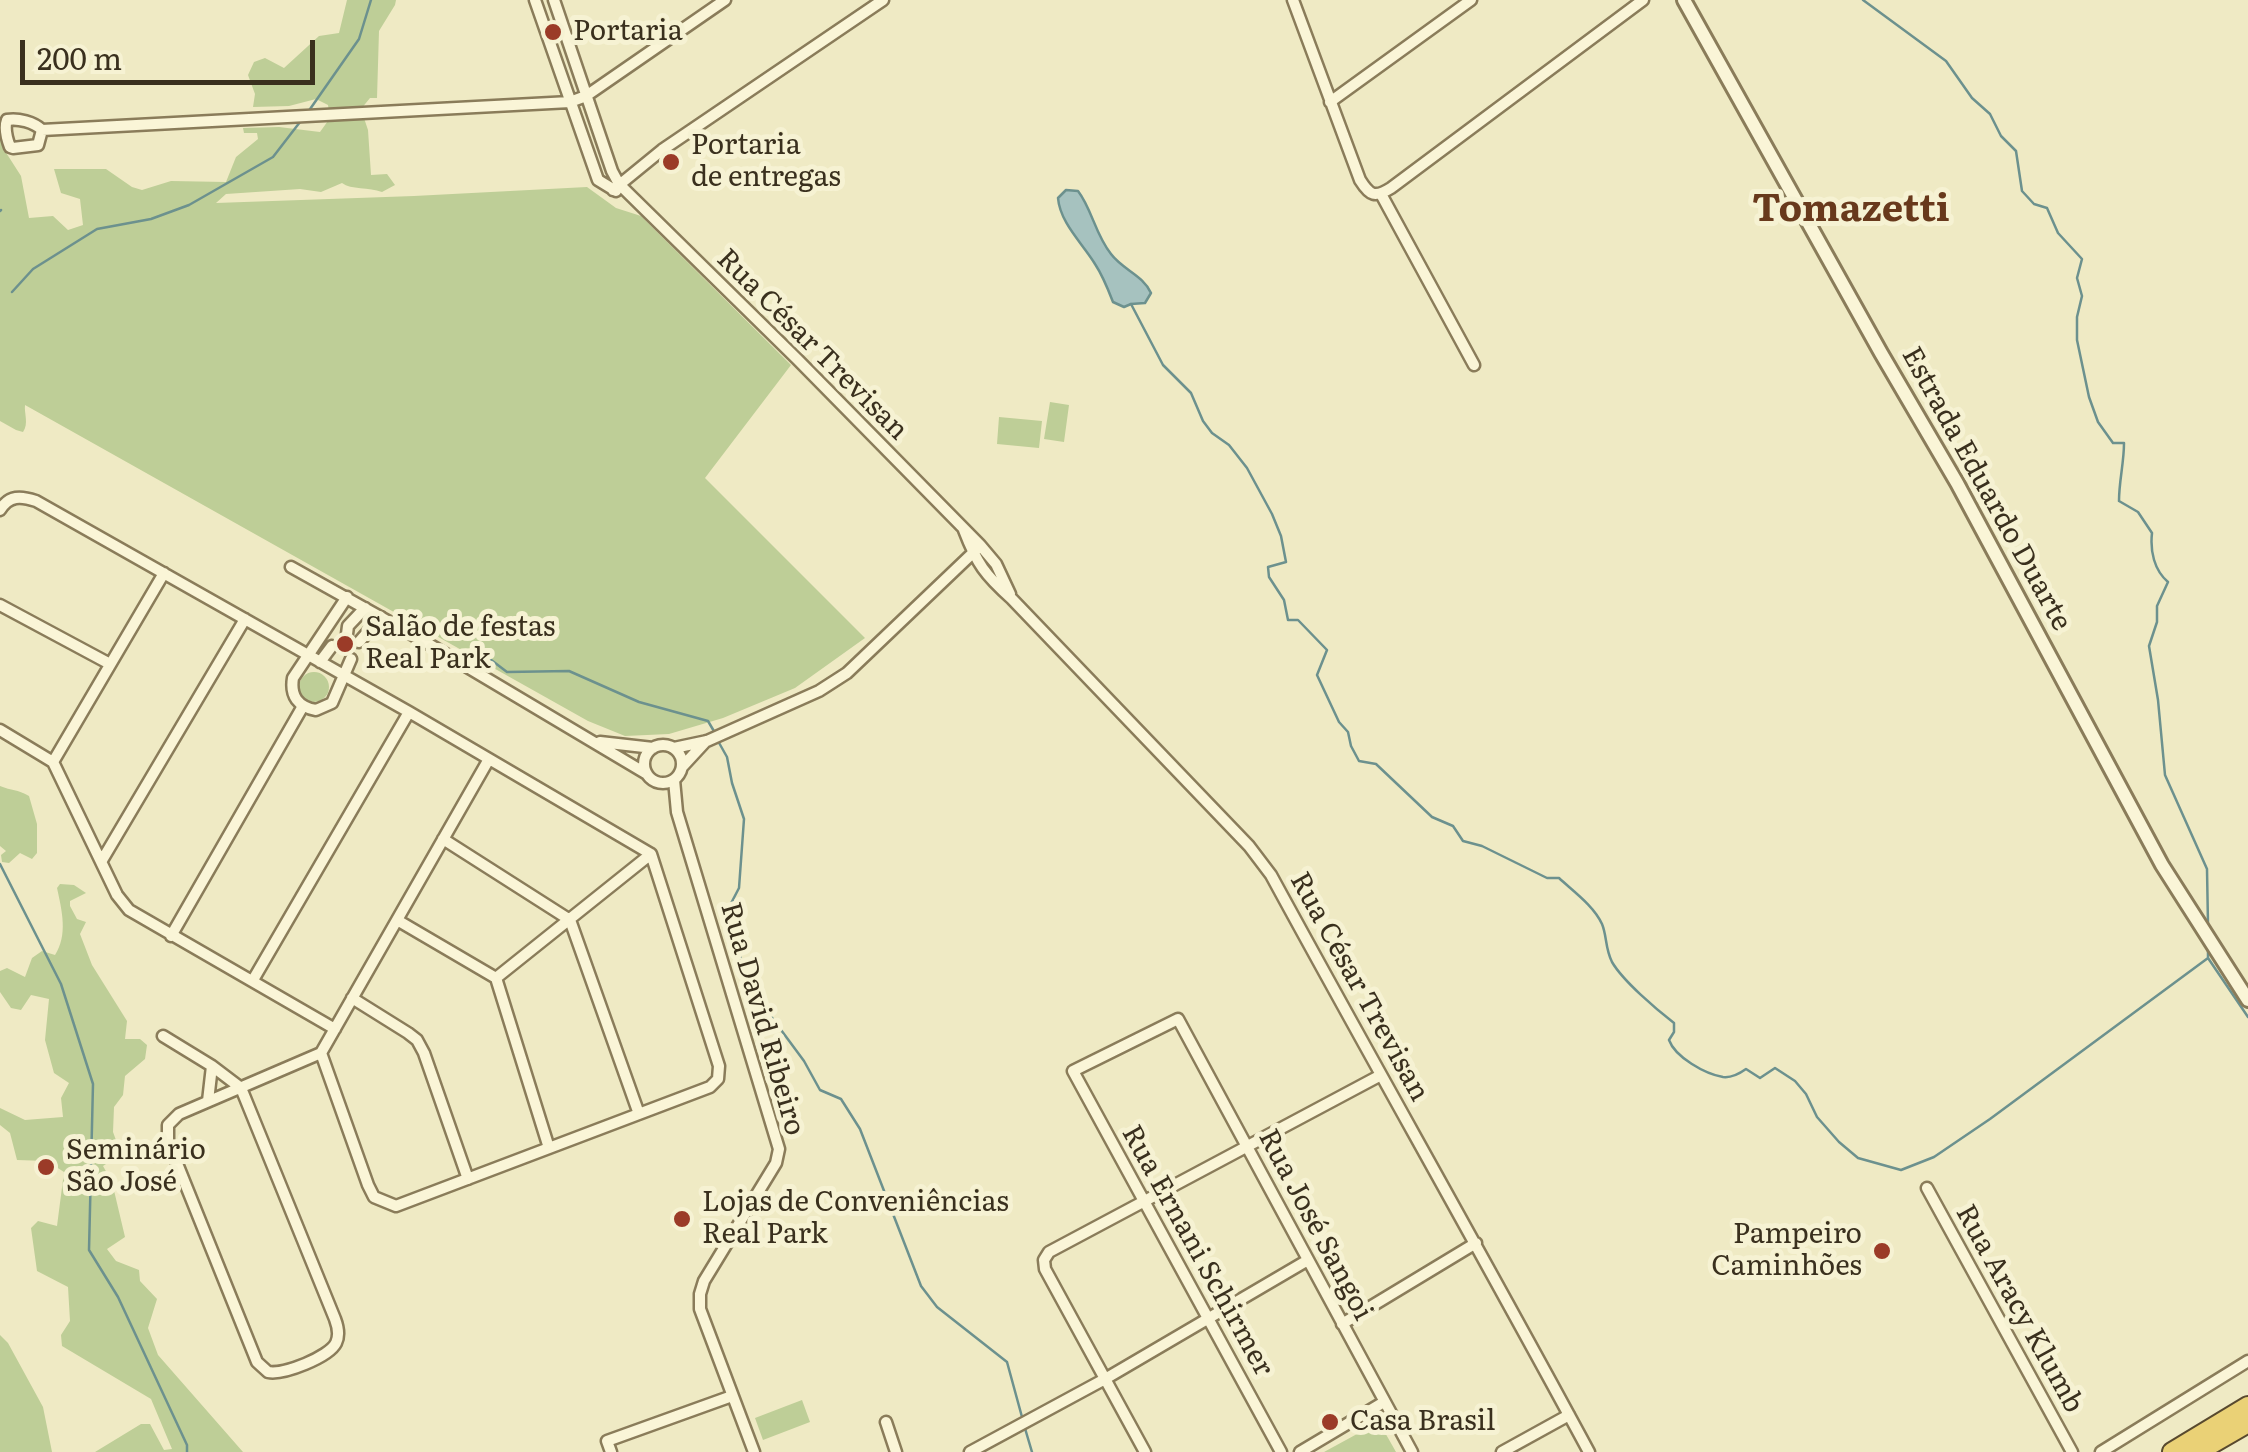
<!DOCTYPE html>
<meta charset="utf-8">
<style>
body{margin:0}
#map{position:relative;width:2248px;height:1452px;overflow:hidden;background:#efeac4;font-family:Literata,serif}
canvas{display:block}
.scale{position:absolute;left:20px;top:40px;width:295px;height:45px;box-sizing:border-box;border:5px solid #3a301e;border-top:0;padding-left:12px;font-size:30px;line-height:35px;white-space:nowrap;color:#3a301e;-webkit-text-stroke:8px #f6f2d3;paint-order:stroke}
</style>
<div id="map">
<canvas width="2248" height="1452"></canvas>
<div class="scale">200 m</div>
</div>
<script>
const ctx = document.querySelector('canvas').getContext('2d');
ctx.lineJoin = 'round';
function fill(path, color) { ctx.fillStyle = color; ctx.fill(path, 'evenodd'); }
function stroke(path, color, width, dash) { ctx.strokeStyle = color; ctx.lineWidth = width; ctx.lineCap = dash ? 'butt' : 'round'; ctx.setLineDash(dash || []); ctx.stroke(path); }
function label(font, color, halo, rows, align = 'center') {
  ctx.font = font + ' Literata,serif'; ctx.lineWidth = 10; ctx.setLineDash([]); ctx.textBaseline = 'middle'; ctx.strokeStyle = halo; ctx.fillStyle = color; for (const [text, x, y, turn = 0] of rows) {
    ctx.save(); ctx.translate(x, y); ctx.rotate((+turn || 0) * Math.PI / 180); ctx.textAlign = isNaN(turn) ? turn : align; if (halo) ctx.strokeText(text, 0, 0); ctx.fillText(text, 0, 0); ctx.restore();
  }
}
fill(new Path2D(`
 M 347,0 L 396,0 L 395,5 L 379,31 L 377,98 L 370,98 L 361,109 L 368,130 L 371,175 L 387,174 L 395,185 L 382,192 C 369,187 351,190 342,183 L 321,192 L 300,189 L 226,194 L 216,203 L 414,196 L 587,187 L 616,208 L 641,216 L 791,365 L 705,478 L 865,638 L 795,688 L 723,718 L 669,734 L 625,736 L 588,721 L 25,405 C 24,413 29,424 23,432 L 16,430 L 0,421 L 0,125 L 5,151 L 21,176 L 29,218 L 53,216 L 68,230 L 83,225 L 80,199 L 61,193 L 54,169 L 106,169 L 132,187 L 142,190 L 171,181 L 226,182 L 236,157 L 258,139 L 257,133 L 244,133 L 243,128 L 279,127 L 320,132 L 330,118 L 328,105 L 316,99 L 289,106 L 253,107 L 255,94 L 248,75 L 254,62 L 265,58 L 284,68 L 319,36 L 339,33 Z
 M 1050,402 L 1069,405 L 1064,442 L 1044,439 Z
 M 999,417 L 1042,421 L 1039,448 L 997,444 Z
 M299 687a15 15 0 1 1 30 0a15 15 0 1 1-30 0Z
 M 0,786 C 12,791 17,789 29,796 L 37,824 L 37,853 L 32,859 L 20,853 L 9,863 L 2,862 L 1,855 L 6,851 L 0,846 Z
 M 60,884 L 74,885 L 86,893 L 70,901 L 70,906 L 77,919 L 86,922 L 80,934 L 92,965 L 127,1021 L 125,1039 L 140,1039 L 147,1045 L 145,1059 L 125,1076 L 123,1095 L 114,1107 L 113,1132 L 121,1154 L 103,1166 L 112,1182 L 125,1237 L 107,1249 L 116,1261 L 139,1270 L 140,1281 L 157,1299 L 148,1328 L 158,1355 L 243,1452 L 95,1452 L 141,1424 L 150,1424 L 164,1450 L 172,1449 L 151,1399 L 62,1346 L 61,1335 L 70,1321 L 68,1287 L 37,1271 L 31,1228 L 38,1221 L 57,1226 L 64,1172 L 47,1161 L 17,1160 L 10,1133 L 0,1125 L 0,1108 L 25,1120 L 63,1117 L 61,1098 L 69,1083 L 54,1073 L 45,1040 L 49,999 L 31,995 L 21,1010 L 11,1008 L 0,992 L 0,971 L 7,968 L 25,977 L 32,958 L 42,951 L 55,955 C 68,935 62,911 57,888 Z
 M 0,1335 L 8,1343 L 43,1407 L 52,1452 L 0,1452 Z
 M 802,1400 L 810,1422 L 763,1440 L 755,1418 Z
 M 1379,1422 L 1396,1452 L 1324,1452 Z`), '#bece97');
const water = new Path2D(`
 M 1066,190 L 1078,191 C 1092,209 1095,234 1111,254 C 1123,270 1143,275 1151,293 L 1145,303 L 1131,304 L 1124,307 L 1113,302 C 1108,289 1103,276 1095,264 C 1083,244 1060,223 1058,198 Z`);
fill(water, '#a6c2bf');
stroke(water, '#6c918e', 2.5);
stroke(new Path2D(`
 M 1863,0 L 1946,61 L 1972,98 L 1990,114 L 2001,136 L 2016,151 L 2022,191 L 2034,204 L 2047,208 L 2058,233 L 2082,259 L 2077,278 L 2082,296 L 2077,317 L 2077,340 L 2089,397 L 2098,422 L 2113,443 L 2124,443 C 2124,463 2119,481 2119,501 L 2138,512 L 2152,533 C 2150,551 2154,570 2168,582 L 2157,606 L 2157,622 L 2149,646 L 2158,700 L 2165,775 L 2207,869 L 2208,925
 M 308,112 L 359,39 L 371,0
 M 0,211 L 1,210
 M 12,292 L 33,269 L 97,229 L 151,219 L 189,205 L 273,157 L 300,122
 M 1131,304 L 1163,365 L 1191,393 L 1203,421 L 1212,433 L 1229,445 L 1247,468 L 1272,514 L 1281,536 L 1286,562 L 1268,567 L 1269,577 L 1284,600 L 1288,620 L 1298,620 L 1327,650 L 1317,675 L 1339,722 L 1348,732 L 1351,746 L 1359,761 L 1376,764 L 1432,817 L 1453,826 L 1463,841 L 1482,846 L 1547,878 L 1559,878 C 1573,891 1594,906 1602,924 C 1607,936 1605,948 1612,962 C 1623,981 1656,1009 1674,1023 L 1674,1032 L 1669,1040 C 1675,1057 1705,1074 1723,1077 C 1731,1078 1739,1074 1746,1069 L 1760,1078 L 1775,1068 L 1795,1081 L 1806,1094 L 1817,1117 L 1839,1142 L 1858,1158 L 1901,1170 L 1934,1157 L 1990,1119 L 2208,958
 M 482,653 L 507,672 L 569,671 L 639,702 L 708,721 L 715,733
 M 718,741 L 727,757 L 732,783 L 744,819 L 739,888 L 726,913 L 750,988 L 804,1061 L 820,1090 L 841,1099 L 860,1129 L 921,1286 L 937,1307 L 1007,1362 L 1022,1417
 M 0,864 L 61,984 L 93,1084 L 89,1250 L 118,1297 L 187,1445 L 187,1452
 M 2208,948 L 2208,958 L 2248,1017
 M 1024,1425 L 1032,1452`), '#6c918e', 2.5);
stroke(new Path2D(`
 M 336,650 L 347,634`), '#cbc5a3', 10, [10, 5]);
const minor = new Path2D(`
 M 535,0 L 598,180 L 616,191
 M 554,0 L 612,171 L 619,184 L 797,359 L 980,545 L 996,564 L 1010,594
 M 1293,0 L 1360,180 C 1370,196 1375,198 1391,188 L 1643,0
 M 1330,102 L 1471,0
 M 42,130 L 38,145 L 13,148 L 10,147 C 7,139 4,128 7,120 C 18,118 34,122 42,130 L 570,102 L 586,96 L 725,0
 M 613,190 L 662,150 L 883,0
 M 1381,194 L 1474,365
 M 0,510 C 9,495 21,496 36,501 L 409,712 L 651,854 L 719,1066 L 718,1079 L 710,1087 L 396,1206 L 374,1197 L 368,1185 L 321,1053
 M 964,530 C 977,564 985,575 1012,599 L 1249,846 L 1271,875 C 1376,1068 1485,1259 1589,1452
 M 291,567 L 427,643 L 647,774
 M 347,597 L 293,678 C 290,696 298,707 316,710 L 332,703 L 351,659
 M 0,605 L 110,664
 M 347,634 L 348,626 L 365,608
 M 359,642 L 381,617
 M 320,662 L 332,646
 M 0,730 L 53,762 L 117,895 L 129,910 L 335,1029
 M 600,742 L 653,748
 M644 764a19 19 0 1 1 38 0a19 19 0 1 1-38 0Z
 M 674,748 L 707,741 L 819,691 L 847,673 L 976,550
 M 53,762 L 164,573
 M 682,767 L 706,741
 M 674,780 L 677,812 L 779,1149 L 776,1163 L 704,1281 L 700,1294 L 700,1309 L 754,1452
 M 443,839 L 570,920 L 639,1114
 M 101,862 L 245,619
 M 397,920 L 496,978 L 549,1148
 M 171,936 L 303,706
 M 496,978 L 651,854
 M 253,980 L 409,712
 M 352,998 L 408,1033 L 417,1040 L 424,1053 L 468,1179
 M 163,1036 L 212,1066 L 241,1088 L 335,1319 C 338,1327 340,1335 336,1343 C 329,1357 284,1375 268,1372 L 257,1362 L 168,1141 L 168,1125 L 179,1114 L 321,1053 L 489,759
 M 208,1101 L 212,1066
 M 1927,1188 L 2072,1452
 M 1342,1324 L 1476,1243
 M 886,1422 L 896,1452
 M 611,1452 L 607,1441 L 732,1396
 M 970,1452 L 1105,1379 L 1308,1260
 M 1145,1452 L 1045,1269 L 1044,1260 L 1049,1252 L 1381,1075
 M 1281,1452 L 1073,1071 L 1178,1019 L 1412,1452
 M 1300,1452 L 1384,1402
 M 1502,1452 L 1569,1415
 M 2101,1452 L 2248,1361`);
const tertiary = new Path2D(`
 M 1684,0 L 1881,353 L 1957,483 L 2162,865 L 2248,1000`);
const trunk = new Path2D(`
 M 2172,1452 L 2248,1406
 M 2198,1452 L 2248,1423`);
stroke(minor, '#8a7c5a', 15);
stroke(tertiary, '#8a7c5a', 18);
stroke(trunk, '#58492e', 22);
stroke(minor, '#faf5d7', 10);
stroke(tertiary, '#faf5d7', 12);
stroke(trunk, '#ead176', 18);
for (const [x, y, r, color] of [
 [553,32,10,"#9b3b28"],
 [671,162,10,"#9b3b28"],
 [345,644,10,"#9b3b28"],
 [46,1167,10,"#9b3b28"],
 [682,1219,10,"#9b3b28"],
 [1882,1251,10,"#9b3b28"],
 [1330,1422,10,"#9b3b28"]
]) { const dot = new Path2D(); dot.arc(x, y, r, 0, 2 * Math.PI); ctx.fillStyle = color; ctx.fill(dot); stroke(dot, '#f6f2d3', 4); }
label('28px', '#3a301e', '#f6f2d3', [
 ["Portaria",573,32],
 ["Portaria",691,146],
 ["de entregas",691,178],
 ["Salão de festas",365,628],
 ["Real Park",365,660],
 ["Seminário",66,1151],
 ["São José",66,1183],
 ["Lojas de Conveniências",702,1203],
 ["Real Park",702,1235],
 ["Pampeiro",1862,1235,"right"],
 ["Caminhões",1862,1267,"right"],
 ["Casa Brasil",1350,1422]
], 'left');
label('28px', '#3a301e', '#f6f2d3', [
 ["Rua César Trevisan",812,345,45],
 ["Estrada Eduardo Duarte",1986,489,61],
 ["Rua César Trevisan",1359,987,61],
 ["Rua David Ribeiro",762,1019,74],
 ["Rua José Sangoi",1315,1225,62],
 ["Rua Ernani Schirmer",1197,1251,61],
 ["Rua Aracy Klumb",2019,1309,61]
]);
label('bold 38px', '#68391c', '#f6f2d3', [
 ["Tomazetti",1851,210]
]);
</script>
